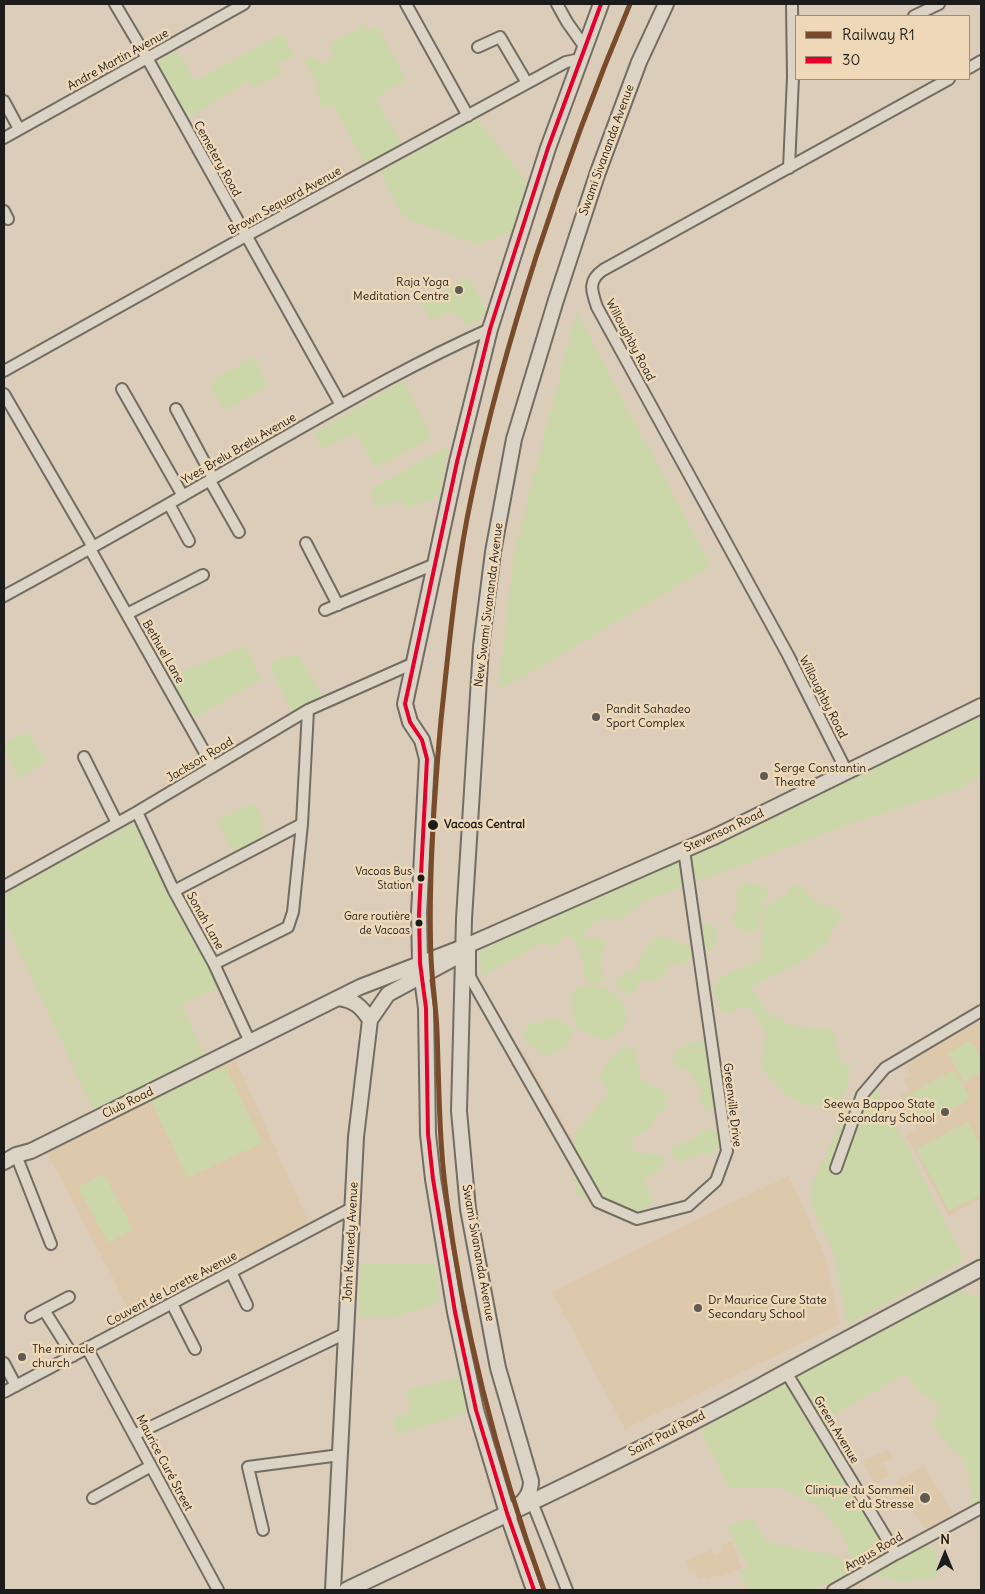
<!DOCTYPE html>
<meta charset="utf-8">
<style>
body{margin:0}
#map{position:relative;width:985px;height:1594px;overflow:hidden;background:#dbcdba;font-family:Delius,sans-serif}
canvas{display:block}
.frame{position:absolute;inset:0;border:5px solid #1c1c1c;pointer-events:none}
.legend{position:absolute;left:795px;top:15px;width:175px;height:65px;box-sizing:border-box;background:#eed8b7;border:1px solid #9a8d79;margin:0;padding:6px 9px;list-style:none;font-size:15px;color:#1c1c1c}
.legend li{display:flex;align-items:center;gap:10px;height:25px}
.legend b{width:25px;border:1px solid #9a8d79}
.north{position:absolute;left:920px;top:1529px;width:50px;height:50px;-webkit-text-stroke:4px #eed8b7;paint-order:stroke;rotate:0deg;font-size:14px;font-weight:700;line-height:20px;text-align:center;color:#1c1c1c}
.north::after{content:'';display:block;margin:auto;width:18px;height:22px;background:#1c1c1c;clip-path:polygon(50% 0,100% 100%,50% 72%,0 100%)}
</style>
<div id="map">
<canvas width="985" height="1594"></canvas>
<div class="frame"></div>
<ul class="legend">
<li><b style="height:6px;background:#7a4b2a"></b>Railway R1</li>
<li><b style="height:6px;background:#e4002b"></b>30</li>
</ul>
<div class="north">N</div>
</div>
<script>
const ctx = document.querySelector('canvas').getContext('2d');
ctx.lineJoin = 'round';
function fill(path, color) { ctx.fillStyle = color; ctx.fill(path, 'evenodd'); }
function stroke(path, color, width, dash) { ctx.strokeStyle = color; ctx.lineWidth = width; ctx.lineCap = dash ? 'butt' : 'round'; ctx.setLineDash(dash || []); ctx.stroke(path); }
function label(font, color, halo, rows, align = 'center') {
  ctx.font = font + ' Delius,sans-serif'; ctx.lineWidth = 5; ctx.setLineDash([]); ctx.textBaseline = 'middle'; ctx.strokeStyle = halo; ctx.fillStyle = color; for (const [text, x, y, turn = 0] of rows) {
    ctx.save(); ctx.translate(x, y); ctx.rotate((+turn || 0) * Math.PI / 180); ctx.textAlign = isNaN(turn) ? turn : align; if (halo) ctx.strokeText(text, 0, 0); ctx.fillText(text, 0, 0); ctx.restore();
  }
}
fill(new Path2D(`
 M 981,1019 L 981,1198 L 949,1216 L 906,1135 L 917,1129 L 900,1096 L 909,1090 L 904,1080 L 910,1076 L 902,1060 Z
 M 522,1049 L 587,1164 L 583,1166 L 518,1051 Z
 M 235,1058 L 309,1223 L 132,1319 L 113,1278 L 46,1151 L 139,1101 Z
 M 789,1176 L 826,1258 L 840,1324 L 625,1429 L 552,1292 L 710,1213 Z
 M 888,1449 L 893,1458 L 883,1463 L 889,1476 L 874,1483 L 863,1461 Z
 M 924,1466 L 953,1514 L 925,1530 L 896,1482 Z
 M 732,1541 L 742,1568 L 720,1577 L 719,1575 L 706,1580 L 705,1577 L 698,1579 L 695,1570 L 690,1572 L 686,1560 L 712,1550 L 714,1555 L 722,1552 L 723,1549 L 722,1545 Z`), '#dec8ac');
fill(new Path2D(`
 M 364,25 L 367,31 L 377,26 L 406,80 L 375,97 L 403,148 L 367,167 L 333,104 L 324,109 L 314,90 L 319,87 L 304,59 L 309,56 L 324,64 L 332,56 L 330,44 Z
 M 281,34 L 295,55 L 277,64 L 282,73 L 253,88 L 248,81 L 186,119 L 155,63 L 177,51 L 195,81 Z
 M 477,118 L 527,183 L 512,231 L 477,244 L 404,218 L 380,172 Z
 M 467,277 L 486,309 L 483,316 L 466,326 L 459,314 L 455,316 L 451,310 L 432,321 L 421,303 Z
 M 576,312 L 711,566 L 521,678 L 498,689 L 514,554 Z
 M 254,356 L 267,386 L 225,411 L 211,387 L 215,379 Z
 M 403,381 L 431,438 L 376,468 L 355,433 L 320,450 L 315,432 Z
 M 448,446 L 439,497 L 406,508 L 401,501 L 376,507 L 371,489 Z
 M 245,645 L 261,680 L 194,718 L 169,677 Z
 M 297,653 L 324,699 L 294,716 L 271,669 L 272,662 Z
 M 981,714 L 981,775 L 963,788 L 852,823 L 640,903 L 640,906 C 625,917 619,921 599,919 L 587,928 L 583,937 L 595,937 L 607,941 L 600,961 L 603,981 L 593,985 L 583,975 C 583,955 582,951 570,935 L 559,941 L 554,947 L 547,945 L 544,941 L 483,976 L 479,952 L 684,850 L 850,780 Z
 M 28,731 L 46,763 L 19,778 L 4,748 L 4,744 Z
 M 253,803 L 265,821 L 261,824 L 264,838 L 235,855 L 217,820 Z
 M 134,823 L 219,988 L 181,1004 L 206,1059 L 93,1109 L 4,918 L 4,894 Z
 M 752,883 L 768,889 L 769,896 L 761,901 L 766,909 L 759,916 L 757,933 L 739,930 L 732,919 L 738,906 L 736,894 L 740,885 Z
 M 791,885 L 801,885 L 814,902 L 836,908 L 842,917 L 824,944 L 807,959 L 751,987 L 767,1012 L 788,1023 L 802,1028 L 833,1030 L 840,1061 L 849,1066 C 850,1082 846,1091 839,1104 L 807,1105 L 788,1096 L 766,1075 L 761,1064 L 766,1034 L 757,1016 L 749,1008 L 739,1008 L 729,1014 L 720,1009 L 713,990 C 720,971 741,969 758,963 C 769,938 748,904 788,895 Z
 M 708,924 L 715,927 L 718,938 L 713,948 L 704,954 L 699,925 Z
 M 660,935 L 691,948 L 691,958 L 682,965 L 668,962 L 666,971 L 659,981 L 642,980 L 633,992 L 625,994 L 614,983 L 627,971 L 636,973 C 639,956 646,945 660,935 Z
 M 589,986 C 595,987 603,986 608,989 C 620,996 632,1013 624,1026 C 620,1033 611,1037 604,1040 C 574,1028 576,1031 570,999 L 577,988 Z
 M 549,1018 L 558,1020 L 574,1028 L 566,1048 L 543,1055 L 530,1043 L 525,1043 L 524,1031 L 531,1022 L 542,1023 Z
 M 701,1041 L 711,1052 L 705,1061 L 713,1073 L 718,1103 L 706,1111 L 698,1101 L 702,1091 L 695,1081 L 691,1071 L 676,1067 L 672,1055 L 686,1044 Z
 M 971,1041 L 981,1059 L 981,1072 L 964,1082 L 948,1053 Z
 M 624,1046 L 636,1051 L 641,1079 L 665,1093 L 666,1109 L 655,1116 L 650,1128 L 631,1139 L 634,1152 L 666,1157 L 661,1170 L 644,1179 L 653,1204 L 631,1214 L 611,1205 L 576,1195 L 571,1159 L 576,1133 L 609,1092 L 600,1078 L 606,1064 Z
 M 225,1066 L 262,1143 L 187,1178 L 151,1101 Z
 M 954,1070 L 970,1099 L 920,1126 L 904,1097 Z
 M 871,1076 L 964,1260 L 847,1325 L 835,1255 L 812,1207 L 812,1184 L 857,1089 Z
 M 968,1122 L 981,1147 L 981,1195 L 949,1211 L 916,1149 Z
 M 712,1128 L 723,1141 L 713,1153 L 700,1154 L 683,1161 L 673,1160 L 672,1148 L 681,1143 L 692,1141 L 703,1129 Z
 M 104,1174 L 133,1229 L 108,1243 L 78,1187 Z
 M 361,1264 L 436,1264 L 439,1303 L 393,1318 L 359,1318 Z
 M 954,1288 L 981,1299 L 981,1512 L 971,1514 L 971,1491 L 966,1461 L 949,1447 L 933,1424 L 939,1404 L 922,1394 L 904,1373 L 887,1384 L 830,1417 L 835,1455 L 897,1540 L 936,1548 L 938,1578 L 897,1581 L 855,1570 L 842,1532 L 815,1504 L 780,1488 L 729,1487 L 700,1430 Z
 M 458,1378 L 467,1413 L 395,1435 L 394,1417 L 411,1413 L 406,1390 Z
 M 751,1517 L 766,1541 L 798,1549 L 840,1556 L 850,1572 L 813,1590 L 746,1590 L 747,1589 L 740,1572 L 748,1567 L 727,1527 Z`), '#cbd7a8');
const minor = new Path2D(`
 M 115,4 L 147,58 L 341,405
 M 406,4 L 468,116
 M 557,4 L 567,22 L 584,46
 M 914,16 L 939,4
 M 478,47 L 500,37 L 527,83
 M 969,68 L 981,61
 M 4,101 L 19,129
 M 4,138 L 244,4
 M 789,168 L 793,77 L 792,4
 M 4,211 L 8,219
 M 4,371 L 246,236 L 566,62 L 580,59
 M 122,389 L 183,496
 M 4,394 L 93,547
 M 176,409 L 213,478
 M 210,481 L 239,532
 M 169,504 L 189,541
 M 306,543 L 338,605
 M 90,549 L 213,767
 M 4,596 C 91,549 176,500 262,450 C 336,408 411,364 490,329
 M 325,610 L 435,564
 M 127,614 L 203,575
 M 84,757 L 117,823
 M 847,772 L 788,655 L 597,307 C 592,292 587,281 603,270 L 949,79
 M 137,812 L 174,891 L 214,964 L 250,1042
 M 4,886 L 137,812 L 308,710 L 414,663
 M 174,891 L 302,824
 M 470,948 L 470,977 L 598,1202 L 637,1219 L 688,1206 L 716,1181 L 727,1151 L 684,850
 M 214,964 L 288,927 L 293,912 L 302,824 L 308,710
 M 16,1155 L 51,1244
 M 836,1168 L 862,1095 L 885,1068 L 981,1011
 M 231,1272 L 247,1305
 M 172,1304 L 195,1349
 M 44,1310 L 73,1356
 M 31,1317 L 69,1297
 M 87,1348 L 218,1590
 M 4,1363 L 16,1386
 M 786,1372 L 896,1554
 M 4,1392 L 352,1208
 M 134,1435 L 346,1333
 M 93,1498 L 151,1466
 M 532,1502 L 567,1590
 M 263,1530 L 248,1467 L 340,1455
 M 833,1590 L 896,1554 L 981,1508`);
const tertiary = new Path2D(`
 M 338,998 C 354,1000 361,1006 370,1020
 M 4,1162 L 16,1155 L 31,1151 L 360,987 L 466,946 L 716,836 L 981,706
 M 514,1509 C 524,1502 531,1494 531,1481 L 498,1368 L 468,1209 L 459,1111 L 464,919 L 481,647 L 493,552 L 514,439 L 556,300 L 598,172 L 639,62 L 666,4
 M 333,1590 L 356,1137 L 370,1020 L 388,994 L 460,955
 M 534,1590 L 507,1513 L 476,1410 L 455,1312 L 433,1179 L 428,1134 L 426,1008 L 420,963 L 419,913 L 427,759 L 422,740 L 410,722 L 405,704 L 457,462 L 490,329 L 548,148 L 601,4`);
const secondary = new Path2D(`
 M 347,1590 C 486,1524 626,1459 761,1386 C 834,1346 908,1307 981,1268`);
stroke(minor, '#726c63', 14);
stroke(tertiary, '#726c63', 18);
stroke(secondary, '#726c63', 19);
stroke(minor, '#dcd3c7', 10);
stroke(tertiary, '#dcd3c7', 14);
stroke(secondary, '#dcd3c7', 15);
stroke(new Path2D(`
 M 534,1590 L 507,1513 L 476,1410 L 455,1312 L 433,1179 L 428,1134 L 426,1008 L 420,963 L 419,913 L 427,759 L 422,740 L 410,722 L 405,704 L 457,462 L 490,329 L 548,148 L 601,4`), '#e4002b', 4);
stroke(new Path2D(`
 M 544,1590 C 498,1463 463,1329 446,1194 C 439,1140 439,1085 437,1031 C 436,1006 432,982 431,957 C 428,880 434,797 441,720 C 449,645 456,568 472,494 C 489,413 511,335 536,257 C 564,171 595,87 630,4`), '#7a4b2a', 5);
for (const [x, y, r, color] of [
 [459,290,5,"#5f5a53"],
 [596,717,5,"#5f5a53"],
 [764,776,5,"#5f5a53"],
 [433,825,6,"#1c1c1c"],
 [421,878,4.5,"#1c1c1c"],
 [419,923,4.5,"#1c1c1c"],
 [945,1112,5,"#5f5a53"],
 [698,1308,5,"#5f5a53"],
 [22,1357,5,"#5f5a53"],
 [925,1498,6,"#5f5a53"]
]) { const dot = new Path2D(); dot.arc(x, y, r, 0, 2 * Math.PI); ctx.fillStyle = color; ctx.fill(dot); stroke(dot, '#eed8b7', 2); }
label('11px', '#1c1c1c', '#eed8b7', [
 ["Vacoas Bus",412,872],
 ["Station",412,886],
 ["Gare routière",410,917],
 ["de Vacoas",410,931]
], 'right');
label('12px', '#1c1c1c', '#eed8b7', [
 ["Andre Martin Avenue",118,60,-29],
 ["Swami Sivananda Avenue",607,150,-70],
 ["Cemetery Road",217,159,61],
 ["Brown Sequard Avenue",285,201,-29],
 ["Willoughby Road",630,340,62],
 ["Yves Brelu Brelu Avenue",239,449,-30],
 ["New Swami Sivananda Avenue",489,605,-83],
 ["Bethuel Lane",163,652,60],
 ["Willoughby Road",823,697,63],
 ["Jackson Road",200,760,-31],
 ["Stevenson Road",724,831,-25],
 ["Sonah Lane",205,921,61],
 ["Club Road",128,1103,-26],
 ["Greenville Drive",732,1105,83],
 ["John Kennedy Avenue",351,1242,-87],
 ["Swami Sivananda Avenue",478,1253,80],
 ["Couvent de Lorette Avenue",172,1289,-28],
 ["Green Avenue",836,1430,59],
 ["Saint Paul Road",667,1434,-27],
 ["Maurice Curé Street",164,1463,62],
 ["Angus Road",874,1552,-30]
]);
label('12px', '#1c1c1c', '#eed8b7', [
 ["Raja Yoga",449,283,"right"],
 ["Meditation Centre",449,297,"right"],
 ["Pandit Sahadeo",606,710],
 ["Sport Complex",606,724],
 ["Serge Constantin",774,769],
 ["Theatre",774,783],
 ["Seewa Bappoo State",935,1105,"right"],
 ["Secondary School",935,1119,"right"],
 ["Dr Maurice Cure State",708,1301],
 ["Secondary School",708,1315],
 ["The miracle",32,1350],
 ["church",32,1364],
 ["Clinique du Sommeil",914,1491,"right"],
 ["et du Stresse",914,1505,"right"]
], 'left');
label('bold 12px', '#1c1c1c', '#eed8b7', [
 ["Vacoas Central",444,825]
], 'left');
</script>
